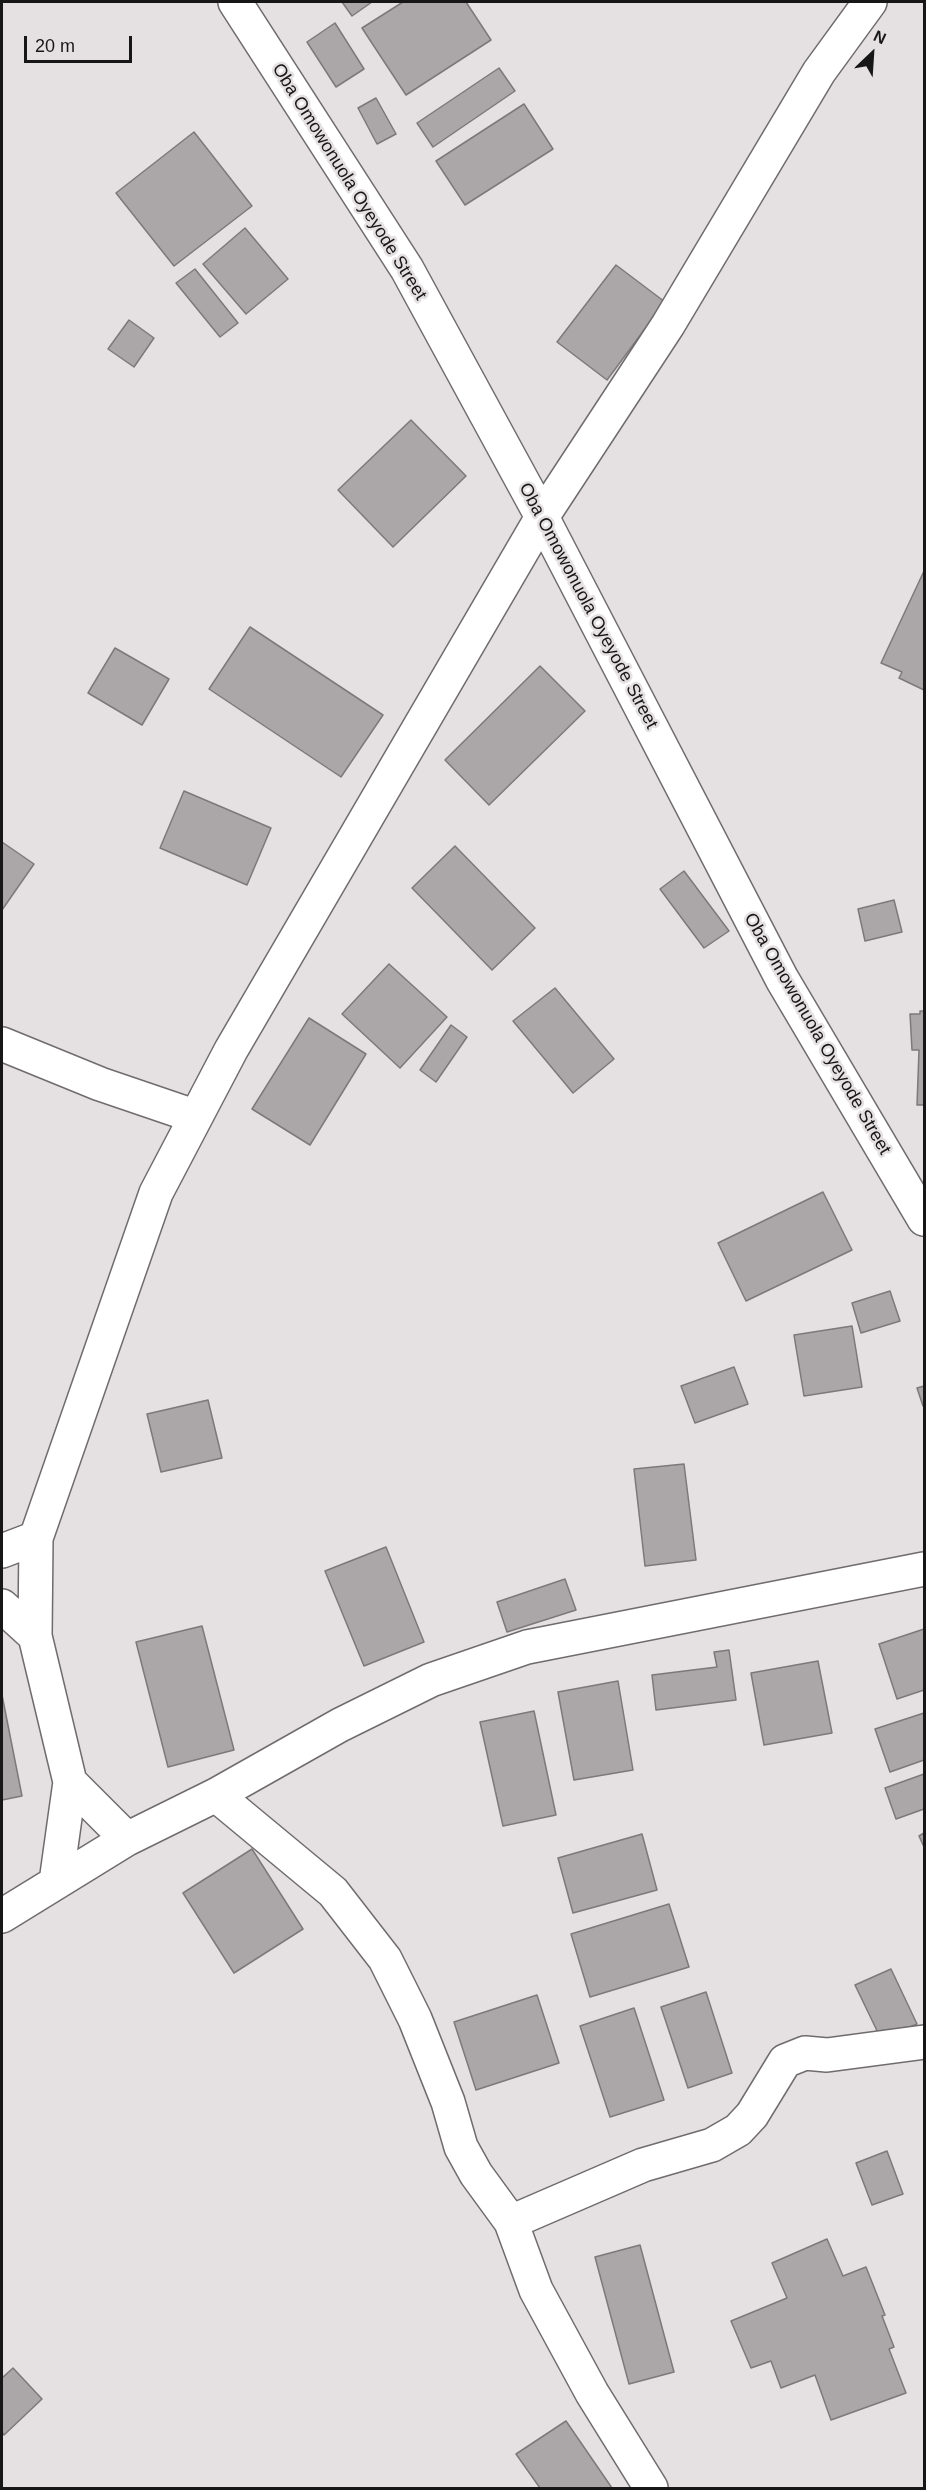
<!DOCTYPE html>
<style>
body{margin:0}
#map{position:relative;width:926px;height:2490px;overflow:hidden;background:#e5e1e2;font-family:Helvetica,sans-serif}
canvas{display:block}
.frame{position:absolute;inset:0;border:3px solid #181717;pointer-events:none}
.north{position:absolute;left:842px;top:24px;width:60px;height:60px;-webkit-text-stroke:4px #e5e1e2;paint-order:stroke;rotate:25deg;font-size:16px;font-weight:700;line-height:24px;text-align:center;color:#181717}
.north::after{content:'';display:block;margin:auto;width:21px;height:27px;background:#181717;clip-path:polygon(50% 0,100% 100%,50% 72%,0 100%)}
.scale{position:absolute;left:24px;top:36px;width:108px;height:27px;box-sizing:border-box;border:3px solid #181717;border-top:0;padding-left:8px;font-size:18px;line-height:21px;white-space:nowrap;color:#181717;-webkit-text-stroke:4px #e5e1e2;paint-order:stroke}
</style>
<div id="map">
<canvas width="926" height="2490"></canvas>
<div class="frame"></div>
<div class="north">N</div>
<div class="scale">20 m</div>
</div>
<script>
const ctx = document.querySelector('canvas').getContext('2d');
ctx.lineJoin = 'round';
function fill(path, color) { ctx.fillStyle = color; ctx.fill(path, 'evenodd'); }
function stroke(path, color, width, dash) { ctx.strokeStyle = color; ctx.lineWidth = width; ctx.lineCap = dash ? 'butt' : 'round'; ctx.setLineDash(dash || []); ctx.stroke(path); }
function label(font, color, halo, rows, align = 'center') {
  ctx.font = font + ' Helvetica,sans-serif'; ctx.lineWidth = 5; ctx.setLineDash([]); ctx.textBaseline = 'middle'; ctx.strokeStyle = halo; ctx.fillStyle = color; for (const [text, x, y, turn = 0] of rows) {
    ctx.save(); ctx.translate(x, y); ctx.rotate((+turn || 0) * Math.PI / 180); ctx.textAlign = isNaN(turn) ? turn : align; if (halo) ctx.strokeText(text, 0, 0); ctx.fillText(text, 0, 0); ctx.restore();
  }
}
const building = new Path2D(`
 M 342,2 L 372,2 L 352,16 Z
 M 403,2 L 466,2 L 491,40 L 406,95 L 362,28 Z
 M 335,23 L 364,69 L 336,87 L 307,42 Z
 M 499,68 L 515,91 L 433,147 L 417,123 Z
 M 376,98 L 396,134 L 377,144 L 358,108 Z
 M 524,104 L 553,149 L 465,205 L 436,161 Z
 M 194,132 L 252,206 L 174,266 L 116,193 Z
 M 245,228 L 288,279 L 246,314 L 203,264 Z
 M 616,265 L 665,302 L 607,380 L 557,342 Z
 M 195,269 L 238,323 L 220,337 L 176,283 Z
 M 129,320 L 154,338 L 134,367 L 108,349 Z
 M 411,420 L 466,476 L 393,547 L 338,490 Z
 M 924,571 L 924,690 L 899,678 L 902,672 L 881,663 Z
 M 250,627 L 383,715 L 341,777 L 209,689 Z
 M 115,648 L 169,679 L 142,725 L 88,693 Z
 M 540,666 L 585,711 L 489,805 L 445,760 Z
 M 184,791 L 271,828 L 247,885 L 160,848 Z
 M 2,842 L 34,864 L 2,910 Z
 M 455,846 L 535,928 L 492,970 L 412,888 Z
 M 684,871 L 729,931 L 704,948 L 660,889 Z
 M 894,900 L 902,932 L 865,941 L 858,909 Z
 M 389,964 L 447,1017 L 400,1068 L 342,1014 Z
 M 555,988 L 614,1059 L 573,1093 L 513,1021 Z
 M 920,1011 L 924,1011 L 924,1105 L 917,1105 L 919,1050 L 912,1050 L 910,1014 L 920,1014 Z
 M 309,1018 L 366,1054 L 310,1145 L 252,1109 Z
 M 451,1025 L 467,1037 L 436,1082 L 420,1070 Z
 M 823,1192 L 852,1250 L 746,1301 L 718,1243 Z
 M 890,1291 L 900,1321 L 861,1333 L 852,1303 Z
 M 852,1326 L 862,1387 L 804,1396 L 794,1335 Z
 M 734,1367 L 748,1404 L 695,1423 L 681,1386 Z
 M 924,1386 L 924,1405 L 923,1406 L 917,1388 Z
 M 208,1400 L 222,1458 L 161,1472 L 147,1414 Z
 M 684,1464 L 696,1560 L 645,1566 L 634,1469 Z
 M 386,1547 L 424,1642 L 364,1666 L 325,1571 Z
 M 565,1579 L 576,1610 L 507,1632 L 497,1602 Z
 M 202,1626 L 234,1750 L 168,1767 L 136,1642 Z
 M 924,1629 L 924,1690 L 897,1699 L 879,1644 Z
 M 729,1650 L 736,1700 L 656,1710 L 652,1675 L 717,1667 L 714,1652 Z
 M 818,1661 L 832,1733 L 764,1745 L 751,1673 Z
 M 618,1681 L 633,1770 L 574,1780 L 558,1692 Z
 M 2,1695 L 22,1796 L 2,1800 Z
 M 534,1711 L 556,1815 L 503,1826 L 480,1722 Z
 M 924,1713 L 924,1760 L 890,1772 L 875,1729 Z
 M 924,1774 L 924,1809 L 896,1819 L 885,1788 Z
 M 924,1833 L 924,1847 L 919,1836 Z
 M 642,1834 L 657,1890 L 573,1913 L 558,1858 Z
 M 252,1849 L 303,1929 L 234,1973 L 183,1893 Z
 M 669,1904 L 689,1967 L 590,1997 L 571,1934 Z
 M 891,1969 L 917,2024 L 881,2039 L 855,1985 Z
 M 706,1992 L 732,2073 L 688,2088 L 661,2007 Z
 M 537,1995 L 559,2063 L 476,2090 L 454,2022 Z
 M 634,2008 L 664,2100 L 610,2117 L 580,2026 Z
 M 887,2151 L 903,2194 L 872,2205 L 856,2163 Z
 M 827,2239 L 843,2276 L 866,2267 L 885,2315 L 882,2316 L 894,2347 L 889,2349 L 906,2393 L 831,2420 L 815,2375 L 781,2388 L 771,2361 L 751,2368 L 731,2321 L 787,2298 L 772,2263 Z
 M 640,2245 L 674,2372 L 629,2384 L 595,2257 Z
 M 13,2368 L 42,2399 L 4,2435 L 2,2432 L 2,2378 Z
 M 566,2421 L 612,2488 L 540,2488 L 516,2454 Z`);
fill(building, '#aba7a8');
stroke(building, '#7d797a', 1.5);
const minor = new Path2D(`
 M 235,2 L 407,269 L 542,517 L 782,979 L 924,1219
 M 2,1044 L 100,1084 L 194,1116
 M 2,1551 L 36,1538
 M 2,1606 L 35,1636
 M 70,1782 L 127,1839
 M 216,1795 L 333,1892 L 385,1959 L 415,2019 L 448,2102 L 461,2147 L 476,2174 L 511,2222 L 536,2290 L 592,2393 L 651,2488
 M 56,1882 L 70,1782 L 35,1636 L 36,1538 L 156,1193 L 231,1050 L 542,517 L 668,325 L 819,72 L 870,2
 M 2,1916 L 127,1839 L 216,1795 L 340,1725 L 431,1680 L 527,1647 L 924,1569
 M 511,2222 L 643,2165 L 712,2145 L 738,2130 L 752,2115 L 785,2061 L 805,2053 L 827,2055 L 924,2042`);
stroke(minor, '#706c6e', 36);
stroke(minor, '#fff', 33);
label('18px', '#181717', '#e5e1e2', [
 ["Oba Omowonuola Oyeyode Street",349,182,58],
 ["Oba Omowonuola Oyeyode Street",588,606,62],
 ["Oba Omowonuola Oyeyode Street",817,1034,60]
]);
</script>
